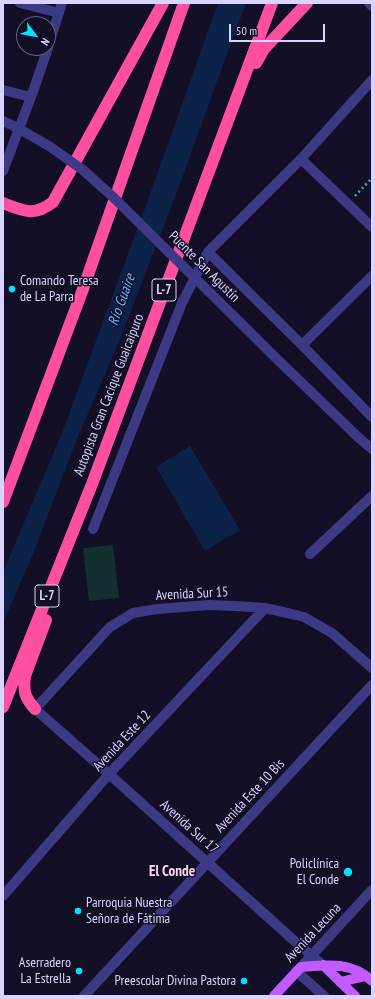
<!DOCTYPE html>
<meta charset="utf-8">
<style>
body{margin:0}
#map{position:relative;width:375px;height:999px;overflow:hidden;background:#130f26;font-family:"PT Sans Narrow",sans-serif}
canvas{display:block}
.frame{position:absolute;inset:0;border:4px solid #d9d4ff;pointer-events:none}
.north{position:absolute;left:16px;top:16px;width:40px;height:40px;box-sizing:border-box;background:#130f26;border:1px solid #625e7d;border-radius:50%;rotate:122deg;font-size:11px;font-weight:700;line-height:16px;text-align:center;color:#d9d4ff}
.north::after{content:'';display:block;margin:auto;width:14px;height:18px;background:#00e5ff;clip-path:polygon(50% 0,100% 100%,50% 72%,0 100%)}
.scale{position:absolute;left:229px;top:24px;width:96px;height:18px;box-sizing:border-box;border:2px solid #d9d4ff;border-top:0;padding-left:5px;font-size:12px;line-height:14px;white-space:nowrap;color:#d9d4ff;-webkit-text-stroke:3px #130f26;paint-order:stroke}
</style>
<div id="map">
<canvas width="375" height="999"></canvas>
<div class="frame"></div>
<div class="north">N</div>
<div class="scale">50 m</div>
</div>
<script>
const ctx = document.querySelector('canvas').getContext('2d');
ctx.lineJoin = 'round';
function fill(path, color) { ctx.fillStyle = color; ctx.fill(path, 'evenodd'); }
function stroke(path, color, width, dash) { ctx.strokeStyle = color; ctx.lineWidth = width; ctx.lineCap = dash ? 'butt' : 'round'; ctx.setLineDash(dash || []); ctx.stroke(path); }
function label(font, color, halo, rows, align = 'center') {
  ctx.font = font + ' "PT Sans Narrow",sans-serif'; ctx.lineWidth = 3; ctx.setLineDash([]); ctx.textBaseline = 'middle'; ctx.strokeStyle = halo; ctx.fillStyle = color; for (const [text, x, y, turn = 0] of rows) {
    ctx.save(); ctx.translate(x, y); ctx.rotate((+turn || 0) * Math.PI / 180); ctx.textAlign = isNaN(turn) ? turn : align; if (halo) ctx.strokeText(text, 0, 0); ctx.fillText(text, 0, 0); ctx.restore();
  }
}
fill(new Path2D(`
 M 113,545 L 119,598 L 89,601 L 83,548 Z`), '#12302f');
fill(new Path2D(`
 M 218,3 L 246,3 L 219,76 L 180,184 L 121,337 L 77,439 L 33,554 L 3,623 L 3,572 L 62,433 L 149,197 Z
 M 190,446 L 240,530 L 205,551 L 156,467 Z`), '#0c2248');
stroke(new Path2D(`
 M 355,196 L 372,178`), '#2fb8b0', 2.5, [2, 3]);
stroke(new Path2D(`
 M 20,3 L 59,13
 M 369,3 L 372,6
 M 48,47 L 62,3
 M 3,90 L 31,97
 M 301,159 L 372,227
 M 3,171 L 31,97 L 48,48
 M 208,252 L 302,345 L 372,417
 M 302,345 L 372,276
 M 359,438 L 372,449
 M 93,529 L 182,303 L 208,252 L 301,159 L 372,80
 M 310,554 L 372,496
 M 3,896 L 109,774 L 265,608
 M 323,965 L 299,945 L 109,774 L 35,709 L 110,627 L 133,613 L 157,609 L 209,605 L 235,606 L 265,608 L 283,612 L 304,617 L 332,633 L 372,668
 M 301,967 L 372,890
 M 296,971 L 324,996
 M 84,996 L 372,685`), '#3d3a85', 10);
stroke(new Path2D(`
 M 323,965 L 355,996
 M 340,982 L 366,976
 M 274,996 L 301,967 C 327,965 351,961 372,981`), '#c25bff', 10);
stroke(new Path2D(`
 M 256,63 L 264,49 L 307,3
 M 3,203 C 23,211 34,217 53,202 L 163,3
 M 3,502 L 83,289 L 184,3
 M 3,707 L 92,484 L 272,3
 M 35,709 C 25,698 23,691 25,676 L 46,620`), '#ff4fa3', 12);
stroke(new Path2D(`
 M 3,121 L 16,127 L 49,146 L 83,170 L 112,196 L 280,362 L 359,438`), '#3d3a85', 10);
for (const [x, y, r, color] of [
 [12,289,4,"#00e5ff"],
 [348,872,5,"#00e5ff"],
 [78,911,4,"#00e5ff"],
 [79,971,4,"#00e5ff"],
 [244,981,4,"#00e5ff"]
]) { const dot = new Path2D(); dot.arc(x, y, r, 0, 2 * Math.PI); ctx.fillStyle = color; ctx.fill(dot); stroke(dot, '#130f26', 1.5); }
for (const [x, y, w] of [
 [164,290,24],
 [47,596,24]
]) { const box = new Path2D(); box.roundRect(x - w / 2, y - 11, w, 22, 3); ctx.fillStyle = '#130f26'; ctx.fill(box); stroke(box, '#d9d4ff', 1); }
label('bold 13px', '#d9d4ff', null, [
 ["L-7",164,290],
 ["L-7",47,596]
]);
label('14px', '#d9d4ff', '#130f26', [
 ["Puente San Agustín",204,267,45],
 ["Autopista Gran Cacique Guaicaipuro",109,395,-69],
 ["Avenida Sur 15",192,594,-3],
 ["Avenida Este 12",122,741,-47],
 ["Avenida Este 10 Bis",250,796,-47],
 ["Avenida Sur 17",189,827,42],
 ["Avenida Lecuna",313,933,-47]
]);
label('14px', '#d9d4ff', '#130f26', [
 ["Comando Teresa",20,281,"left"],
 ["de La Parra",20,297,"left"],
 ["Policlínica",339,864],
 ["El Conde",339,880],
 ["Parroquia Nuestra",86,903,"left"],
 ["Señora de Fátima",86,919,"left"],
 ["Aserradero",71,963],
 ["La Estrella",71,979],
 ["Preescolar Divina Pastora",236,981]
], 'right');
label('italic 15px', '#62b6ff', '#130f26', [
 ["Río Guaire",122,300,-70]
]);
label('bold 15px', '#ffd6f0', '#130f26', [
 ["El Conde",172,872]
]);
</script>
